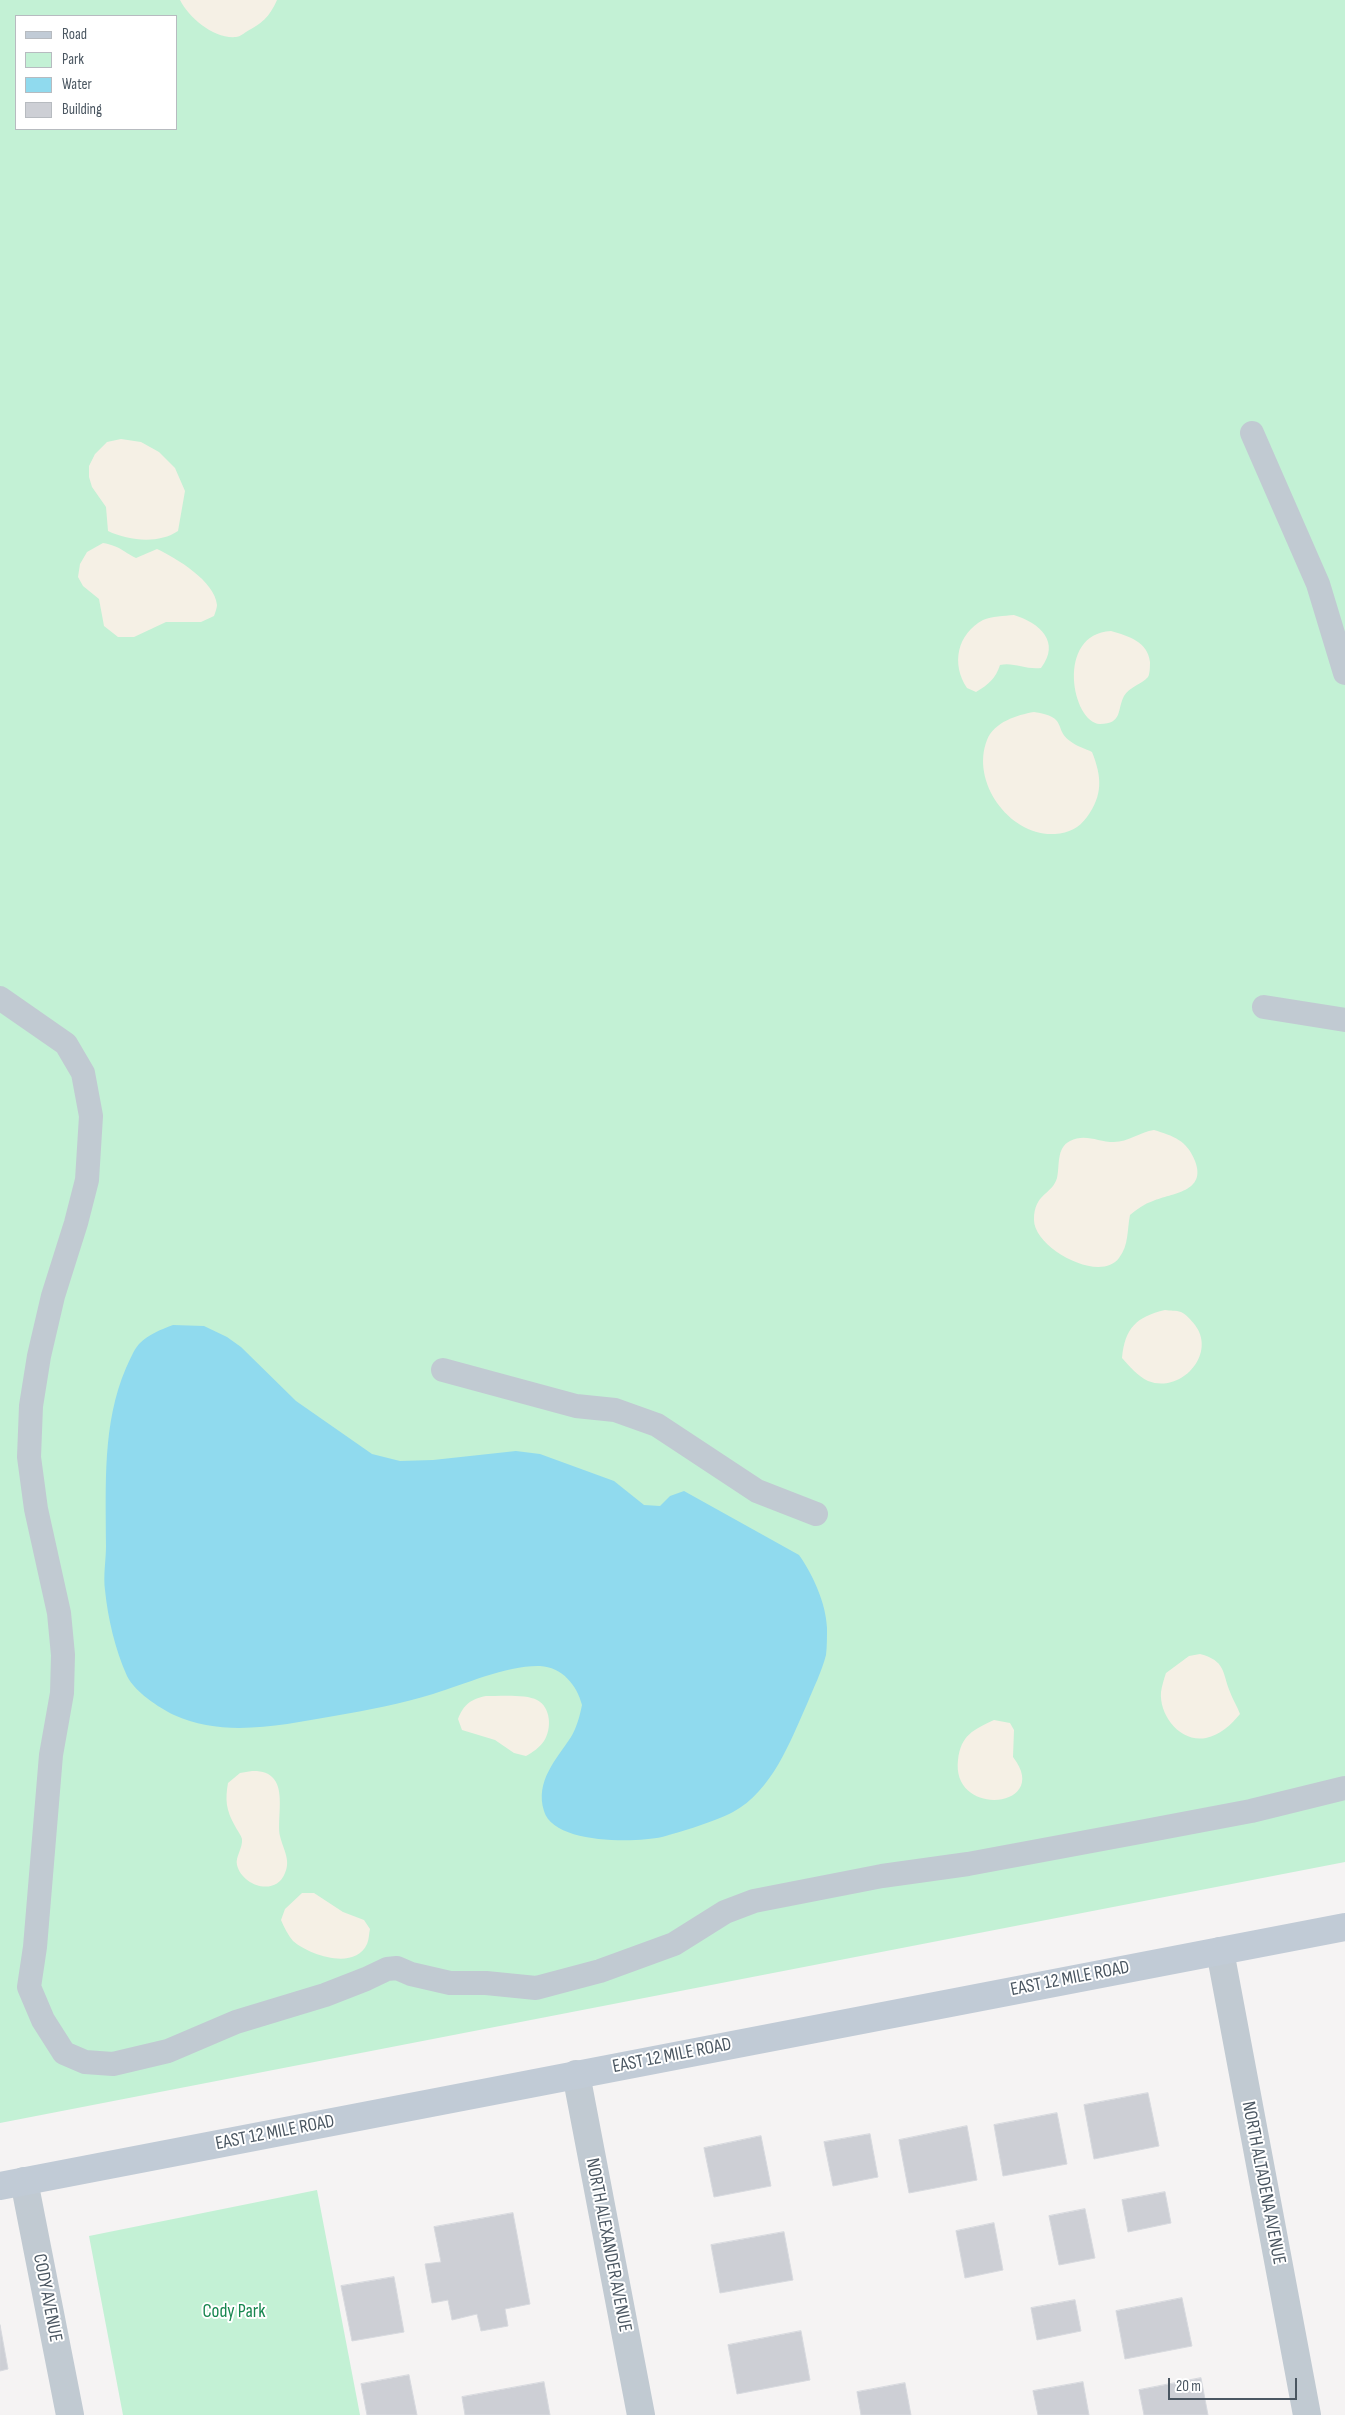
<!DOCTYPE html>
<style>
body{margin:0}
#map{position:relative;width:1345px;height:2415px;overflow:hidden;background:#f5f3f3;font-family:"Sofia Sans Condensed",sans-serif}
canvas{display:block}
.legend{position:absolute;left:15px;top:15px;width:162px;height:115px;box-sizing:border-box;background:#fff;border:1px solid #b7bbc0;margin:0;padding:6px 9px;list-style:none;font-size:15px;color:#4a5661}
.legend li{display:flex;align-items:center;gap:10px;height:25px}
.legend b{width:25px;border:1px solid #b7bbc0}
.scale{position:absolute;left:1168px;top:2378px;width:129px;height:22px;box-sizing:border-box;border:2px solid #4a5661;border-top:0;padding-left:6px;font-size:15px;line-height:18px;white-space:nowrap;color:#4a5661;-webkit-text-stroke:4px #fff;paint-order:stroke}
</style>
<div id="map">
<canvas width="1345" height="2415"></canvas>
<ul class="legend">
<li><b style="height:6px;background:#c1cbd6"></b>Road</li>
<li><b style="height:14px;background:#c3f1d5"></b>Park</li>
<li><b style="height:14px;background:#90daee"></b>Water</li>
<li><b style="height:14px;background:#cdcfd5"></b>Building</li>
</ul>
<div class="scale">20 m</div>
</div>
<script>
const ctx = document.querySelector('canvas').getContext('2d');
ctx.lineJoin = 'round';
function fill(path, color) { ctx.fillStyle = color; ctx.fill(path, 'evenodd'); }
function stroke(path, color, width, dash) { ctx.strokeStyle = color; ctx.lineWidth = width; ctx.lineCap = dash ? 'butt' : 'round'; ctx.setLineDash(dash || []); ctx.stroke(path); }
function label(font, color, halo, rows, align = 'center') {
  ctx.font = font + ' "Sofia Sans Condensed",sans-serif'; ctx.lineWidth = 4; ctx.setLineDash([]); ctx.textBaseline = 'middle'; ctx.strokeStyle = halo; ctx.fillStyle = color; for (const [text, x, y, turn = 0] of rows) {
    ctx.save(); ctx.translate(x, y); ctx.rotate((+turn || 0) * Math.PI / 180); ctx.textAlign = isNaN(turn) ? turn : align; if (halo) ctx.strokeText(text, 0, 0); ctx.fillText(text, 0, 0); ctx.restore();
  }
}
fill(new Path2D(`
 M 0,0 L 1345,0 L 1345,1862 L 0,2123 ZM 16,16 L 176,16 L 176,129 L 16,129 Z
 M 317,2190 L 360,2415 L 123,2415 L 89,2236 Z`), '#c3f1d5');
fill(new Path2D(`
 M 180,0 L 277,0 C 269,18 262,23 246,32 C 243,34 239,37 236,37 C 214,39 189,18 180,0 Z
 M 121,439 L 141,442 L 159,452 L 175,468 L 185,491 L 178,531 C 159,544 129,541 108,531 L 106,507 L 92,487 L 89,477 L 89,466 L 95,454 L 107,442 Z
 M 103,543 C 120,546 122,551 136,558 L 157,549 C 176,558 215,581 217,605 C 217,608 215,613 214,616 L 201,622 L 166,622 L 134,637 L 118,637 L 104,626 L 99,599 L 83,586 L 78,577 L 80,564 L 87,552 Z
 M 1014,615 C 1040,623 1061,642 1041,668 C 1026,670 1014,662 1000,665 C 996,678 988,685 976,692 L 967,688 C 951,664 957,634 983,620 C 992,616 1004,616 1014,615 Z
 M 1111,631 C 1129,636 1148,642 1150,662 C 1150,666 1150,674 1148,677 C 1142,684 1129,687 1124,696 C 1117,709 1123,724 1100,724 C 1072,723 1055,634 1111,631 Z
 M 1034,712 C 1069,717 1053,729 1070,741 C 1076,746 1086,749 1092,752 C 1102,777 1103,795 1087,817 C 1079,828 1069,833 1055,834 C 1011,837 970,783 987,740 C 994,722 1017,715 1034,712 Z
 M 1154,1130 C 1173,1136 1187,1140 1195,1161 C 1207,1192 1172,1193 1153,1201 C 1144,1204 1137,1209 1130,1215 C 1127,1230 1129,1245 1119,1258 C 1100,1284 1034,1248 1034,1220 C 1034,1193 1052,1195 1057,1178 C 1060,1166 1056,1148 1070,1141 C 1085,1133 1098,1142 1114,1142 C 1128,1142 1140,1132 1154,1130 Z
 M 1165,1310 C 1170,1311 1176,1310 1181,1312 C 1186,1314 1191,1320 1195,1325 C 1217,1354 1181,1394 1148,1381 C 1138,1376 1129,1366 1122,1358 C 1125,1328 1136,1317 1165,1310 Z
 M 1200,1654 C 1226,1661 1222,1672 1230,1692 C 1233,1700 1237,1706 1240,1714 C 1231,1725 1220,1735 1206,1738 C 1180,1743 1159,1715 1161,1692 C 1162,1685 1164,1679 1166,1673 L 1189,1656 Z
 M 486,1696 C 499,1696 527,1694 537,1700 C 551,1707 552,1729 544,1741 C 539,1748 533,1752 526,1756 L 514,1753 L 495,1740 L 462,1730 L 458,1719 C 464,1704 471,1699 486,1696 Z
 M 994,1720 L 1010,1723 L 1014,1730 L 1013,1757 C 1053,1808 951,1819 958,1760 C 961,1735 973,1730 994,1720 Z
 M 252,1771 C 292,1770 276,1813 280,1836 C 283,1849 291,1860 285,1873 C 276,1897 242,1886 237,1865 C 235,1857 243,1848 242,1839 C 241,1835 237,1830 235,1826 C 226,1810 225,1800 228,1783 L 240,1773 Z
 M 302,1893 L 314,1893 L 343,1912 L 364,1920 L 370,1929 C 369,1933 369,1940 367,1944 C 355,1971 309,1955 293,1941 C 288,1935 284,1927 281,1920 L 285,1909 Z`), '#f5f0e5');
fill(new Path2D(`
 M 173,1325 L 204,1326 L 227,1337 L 241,1347 L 296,1401 L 372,1454 L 400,1461 L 433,1460 L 516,1451 L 540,1454 L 614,1481 L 644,1505 L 660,1506 L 670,1496 L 684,1491 L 799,1555 C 813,1575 826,1603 827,1628 C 827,1636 827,1647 826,1655 C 822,1671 813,1689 807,1704 C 790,1742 772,1791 733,1812 C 716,1821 681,1832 662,1837 C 635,1843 553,1844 544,1811 C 535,1781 556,1760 571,1737 C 577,1727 580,1715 582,1705 C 577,1685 562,1667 540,1666 C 508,1665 465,1684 433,1694 C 401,1704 368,1710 334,1716 C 282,1725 224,1738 174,1715 C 158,1707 135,1692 127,1676 C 115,1649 108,1619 105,1590 C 103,1576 106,1560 106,1546 C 106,1486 102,1424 126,1368 C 130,1360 133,1351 139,1344 C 149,1334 160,1330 173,1325 Z`), '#90daee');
const building = new Path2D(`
 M 1148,2093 L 1159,2146 L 1094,2159 L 1084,2105 Z
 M 1057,2113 L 1067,2164 L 1003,2176 L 994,2125 Z
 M 967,2126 L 977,2180 L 909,2193 L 899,2140 Z
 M 870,2134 L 878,2177 L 833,2186 L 824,2142 Z
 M 761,2136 L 771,2186 L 714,2197 L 704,2148 Z
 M 1165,2192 L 1171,2223 L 1128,2232 L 1122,2200 Z
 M 1085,2209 L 1095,2258 L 1059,2265 L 1049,2216 Z
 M 513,2213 L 530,2304 L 505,2309 L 508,2326 L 481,2331 L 477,2314 L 452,2320 L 448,2300 L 432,2303 L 425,2264 L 441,2262 L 434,2227 Z
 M 994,2223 L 1003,2270 L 965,2278 L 956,2231 Z
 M 784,2232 L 793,2280 L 720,2293 L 711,2245 Z
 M 394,2277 L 404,2332 L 352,2341 L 341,2286 Z
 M 1182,2298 L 1192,2346 L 1125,2359 L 1116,2311 Z
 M 1075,2300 L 1081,2331 L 1037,2340 L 1031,2308 Z
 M 0,2325 L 8,2369 L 0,2371 Z
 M 801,2331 L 810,2380 L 737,2394 L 728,2345 Z
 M 409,2375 L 417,2415 L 367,2415 L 361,2384 Z
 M 1201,2378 L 1208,2415 L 1144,2415 L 1139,2390 Z
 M 544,2382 L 550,2415 L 465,2415 L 462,2397 Z
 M 1083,2382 L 1089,2415 L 1038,2415 L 1033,2391 Z
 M 905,2383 L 911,2415 L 861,2415 L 857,2392 Z`);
fill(building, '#cdcfd5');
stroke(building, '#d7d9de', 1);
stroke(new Path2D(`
 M 1252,433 L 1318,584 L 1345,673
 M 0,998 L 66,1044 L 83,1073 L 91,1116 L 87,1180 L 76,1223 L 53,1296 L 39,1356 L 31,1406 L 29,1457 L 36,1509 L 59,1613 L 63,1655 L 62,1693 L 51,1755 L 35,1947 L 29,1987 L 43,2020 L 64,2053 L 85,2062 L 113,2064 L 168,2051 L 236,2022 L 325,1995 L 366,1979 L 387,1969 L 397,1968 L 411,1974 L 450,1983 L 486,1983 L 536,1988 L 600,1971 L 674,1944 L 725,1912 L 754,1901 L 882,1876 L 968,1864 L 1140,1832 L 1251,1811 L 1345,1788
 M 1264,1007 L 1345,1020
 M 443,1370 L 576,1406 L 615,1410 L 657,1425 L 757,1491 L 816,1514`), '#c1cad2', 24);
stroke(new Path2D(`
 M 1220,1951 L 1307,2415
 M 576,2074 L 641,2415
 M 24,2181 L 70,2415`), '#c1cad2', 28);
stroke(new Path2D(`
 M 0,2186 L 1345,1927`), '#c1cbd6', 28);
label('19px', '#4a5661', '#fff', [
 ["EAST 12 MILE ROAD",1070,1979,-11],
 ["EAST 12 MILE ROAD",672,2056,-11],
 ["EAST 12 MILE ROAD",275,2133,-11],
 ["NORTH ALTADENA AVENUE",1263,2183,79],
 ["NORTH ALEXANDER AVENUE",608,2245,79],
 ["CODY AVENUE",47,2298,79]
]);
label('19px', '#17864f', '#fff', [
 ["Cody Park",234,2312]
]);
</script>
